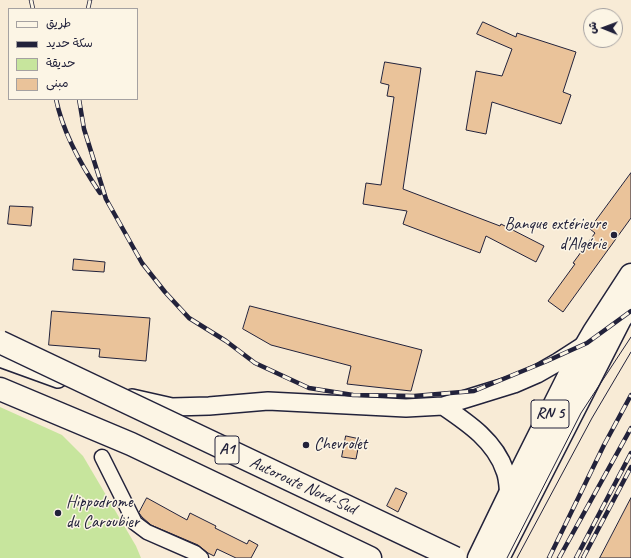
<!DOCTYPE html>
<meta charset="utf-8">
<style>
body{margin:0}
#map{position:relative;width:631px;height:558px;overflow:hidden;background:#f8ebd6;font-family:Caveat,"Playpen Sans Arabic",sans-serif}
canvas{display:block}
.legend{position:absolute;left:8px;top:8px;width:130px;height:92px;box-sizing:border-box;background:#fcf5e5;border:1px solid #a5a1a1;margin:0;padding:5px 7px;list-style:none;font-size:12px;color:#22223b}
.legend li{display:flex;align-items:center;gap:8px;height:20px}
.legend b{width:20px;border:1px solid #a5a1a1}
.north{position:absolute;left:583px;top:8px;width:40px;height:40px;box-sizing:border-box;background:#fcf5e5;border:1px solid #a5a1a1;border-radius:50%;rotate:271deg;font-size:11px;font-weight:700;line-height:16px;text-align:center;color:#22223b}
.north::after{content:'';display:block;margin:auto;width:14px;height:18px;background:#22223b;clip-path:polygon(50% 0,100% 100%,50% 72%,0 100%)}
</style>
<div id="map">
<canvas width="631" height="558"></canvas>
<ul class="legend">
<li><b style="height:5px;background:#fcf5e5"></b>طريق</li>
<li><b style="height:5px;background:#22223b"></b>سكة حديد</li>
<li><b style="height:11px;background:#c7e59d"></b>حديقة</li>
<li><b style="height:11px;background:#eac39a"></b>مبنى</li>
</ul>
<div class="north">ش</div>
</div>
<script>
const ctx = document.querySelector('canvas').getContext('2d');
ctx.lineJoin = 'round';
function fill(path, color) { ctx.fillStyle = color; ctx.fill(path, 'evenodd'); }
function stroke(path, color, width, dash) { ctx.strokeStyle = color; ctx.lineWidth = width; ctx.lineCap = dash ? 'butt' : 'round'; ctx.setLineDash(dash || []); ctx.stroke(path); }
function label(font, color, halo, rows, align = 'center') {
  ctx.font = font + ' Caveat,sans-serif'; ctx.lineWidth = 3; ctx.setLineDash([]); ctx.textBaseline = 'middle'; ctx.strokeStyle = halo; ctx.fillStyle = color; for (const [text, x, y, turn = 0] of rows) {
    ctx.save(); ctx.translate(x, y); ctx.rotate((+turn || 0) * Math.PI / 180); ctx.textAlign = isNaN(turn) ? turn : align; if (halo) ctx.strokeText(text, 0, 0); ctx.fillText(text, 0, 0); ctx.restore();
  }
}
fill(new Path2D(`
 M 0,407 L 62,435 L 83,456 L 136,546 L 141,558 L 0,558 Z`), '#c7e59d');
const building = new Path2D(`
 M 483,22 L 516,37 L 517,33 L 576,52 L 563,92 L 571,95 L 561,124 L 492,102 L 486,134 L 466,130 L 476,71 L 502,76 L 512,49 L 477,34 Z
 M 385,62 L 421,68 L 403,189 L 500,226 L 501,224 L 544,246 L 536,262 L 486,236 L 480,253 L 403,224 L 407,211 L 363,204 L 366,183 L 381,185 L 394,97 L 387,96 L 389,85 L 381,83 Z
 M 631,173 L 631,218 L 563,312 L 548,301 L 575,264 L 573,263 L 595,233 L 590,229 Z
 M 10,206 L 33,207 L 31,226 L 8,224 Z
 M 74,259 L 105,262 L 104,272 L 73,270 Z
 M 250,306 L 422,350 L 411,391 L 347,384 L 351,366 L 271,345 L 243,329 Z
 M 52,311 L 150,318 L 146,361 L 99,357 L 100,349 L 49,345 Z
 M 346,436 L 360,439 L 356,459 L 342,457 Z
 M 396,488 L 407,493 L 398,512 L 387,506 Z
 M 147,498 L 187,520 L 190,513 L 216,526 L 215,528 L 247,544 L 249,540 L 258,545 L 251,558 L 236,558 L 217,549 L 214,556 L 208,553 L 198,545 L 151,525 L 142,517 L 139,513 Z
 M 631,498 L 631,558 L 600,558 Z`);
fill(building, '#eac39a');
stroke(building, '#22223b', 1);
const minor = new Path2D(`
 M 102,457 L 135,523 L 147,532 L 195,553 L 201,558`);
const tertiary = new Path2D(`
 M 0,358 L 58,379
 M 132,398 L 172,407 L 209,406 L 268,401 L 406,408 L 443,406 L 514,384 L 537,374 L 558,362 L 586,344
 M 443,406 C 468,423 495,441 505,471 C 508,478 508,488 509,496`);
const trunk = new Path2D(`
 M 479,558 L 509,496 L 572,370 L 594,332 L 631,275
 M 498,558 L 620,319 L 631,304`);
const motorway = new Path2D(`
 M 0,389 L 131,444 L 370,558`);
stroke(minor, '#22223b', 17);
stroke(tertiary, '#22223b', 20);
stroke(trunk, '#22223b', 25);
stroke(motorway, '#22223b', 25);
stroke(minor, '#fcf5e5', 14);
stroke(tertiary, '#fcf5e5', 17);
stroke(trunk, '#fcf5e5', 22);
stroke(motorway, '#fcf5e5', 22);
stroke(new Path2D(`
 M 507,558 L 581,413 L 631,337
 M 517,558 L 592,418 L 631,352`), '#22223b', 1);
const rail = new Path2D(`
 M 31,0 L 33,9
 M 88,9 L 90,0
 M 56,99 C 63,133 81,165 100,193
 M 79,99 L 84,129 L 106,199 L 142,263 L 165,292 L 189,318 L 226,341 L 255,363 L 309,388 L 353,395 L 414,396 L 474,391 L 547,361 L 587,343 L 631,311
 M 549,558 L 604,445 L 631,395
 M 559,558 L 631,428
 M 576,558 L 631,453
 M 583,558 L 631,467`);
stroke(rail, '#22223b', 4.5);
stroke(rail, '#fcf5e5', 3, [9]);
const motorwayBridge = new Path2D(`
 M 0,342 L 455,558`);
stroke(motorwayBridge, '#22223b', 25, []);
stroke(motorwayBridge, '#fcf5e5', 22);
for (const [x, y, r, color] of [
 [614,235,4,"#22223b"],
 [306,445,4,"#22223b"],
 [58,513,4,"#22223b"]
]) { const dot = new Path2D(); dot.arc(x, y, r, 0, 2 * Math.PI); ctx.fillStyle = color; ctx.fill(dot); stroke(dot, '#fcf5e5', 1.5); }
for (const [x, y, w] of [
 [550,414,38],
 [227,450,24]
]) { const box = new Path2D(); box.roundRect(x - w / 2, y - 14, w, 28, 3); ctx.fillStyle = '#fcf5e5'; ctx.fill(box); stroke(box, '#22223b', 1); }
label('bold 16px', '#22223b', null, [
 ["RN 5",550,414],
 ["A1",227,450]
]);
label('17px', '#22223b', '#fcf5e5', [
 ["Banque extérieure",606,225,"right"],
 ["d'Algérie",606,245,"right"],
 ["Chevrolet",314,445],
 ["Hippodrome",66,503],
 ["du Caroubier",66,523]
], 'left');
label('17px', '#22223b', '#fcf5e5', [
 ["Autoroute Nord-Sud",303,486,25]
]);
</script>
